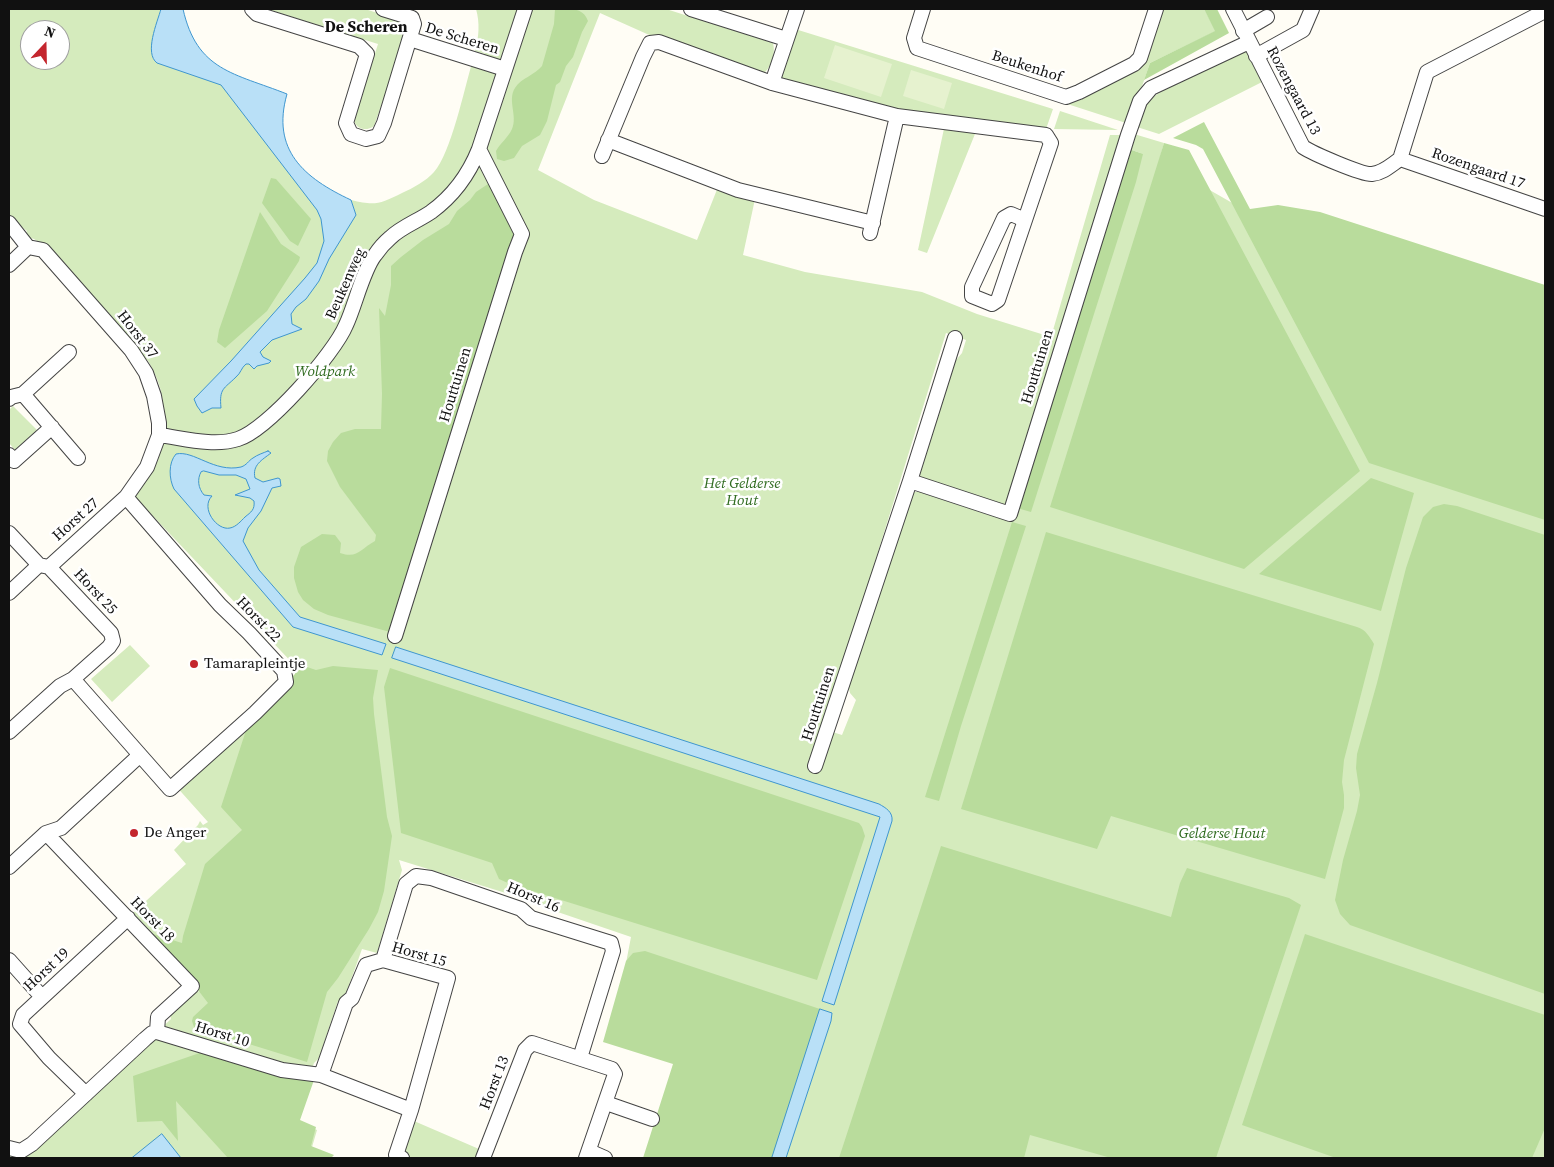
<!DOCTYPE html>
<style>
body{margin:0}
#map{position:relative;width:1554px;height:1167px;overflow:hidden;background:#fffdf5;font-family:"Source Serif 4",serif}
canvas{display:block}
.frame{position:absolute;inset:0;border:10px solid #111;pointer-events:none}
.north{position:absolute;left:20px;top:20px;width:50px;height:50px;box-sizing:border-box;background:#fff;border:1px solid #a0a0a0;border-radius:50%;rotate:21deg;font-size:14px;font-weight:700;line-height:20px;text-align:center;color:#111}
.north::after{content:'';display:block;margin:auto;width:18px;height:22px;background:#c4262e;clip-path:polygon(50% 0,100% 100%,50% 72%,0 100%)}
</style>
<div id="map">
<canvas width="1554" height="1167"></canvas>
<div class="frame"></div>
<div class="north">N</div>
</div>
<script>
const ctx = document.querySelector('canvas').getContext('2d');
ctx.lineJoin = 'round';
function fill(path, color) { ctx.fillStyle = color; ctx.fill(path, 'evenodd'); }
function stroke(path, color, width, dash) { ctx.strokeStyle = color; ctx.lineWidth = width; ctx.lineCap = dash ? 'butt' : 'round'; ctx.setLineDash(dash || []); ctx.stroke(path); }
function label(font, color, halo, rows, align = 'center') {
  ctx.font = font + ' "Source Serif 4",serif'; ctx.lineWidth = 5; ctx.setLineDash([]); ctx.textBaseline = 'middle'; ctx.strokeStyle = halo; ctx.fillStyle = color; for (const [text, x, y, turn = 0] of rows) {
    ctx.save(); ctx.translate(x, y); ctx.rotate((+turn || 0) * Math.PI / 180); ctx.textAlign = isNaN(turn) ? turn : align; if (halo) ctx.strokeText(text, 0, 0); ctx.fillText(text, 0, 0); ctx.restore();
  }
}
fill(new Path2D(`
 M 9,9 L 168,9 L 217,76 L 282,155 L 355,213 L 351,200 C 375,206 380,204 402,193 C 413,188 426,181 434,172 C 451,153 464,90 472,63 L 481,67 L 485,54 L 475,51 C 479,37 480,23 476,9 L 666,9 L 773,43 C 776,55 771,68 761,76 L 647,34 L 600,13 L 538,170 L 594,200 L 697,240 L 718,187 L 755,199 L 743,255 L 805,272 L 922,292 L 977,314 L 1051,337 L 1110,135 L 1125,135 L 1121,149 L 1143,154 L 1129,149 L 1134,134 L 1164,143 L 1159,161 L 1262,220 L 1545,309 L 1545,1158 L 651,1158 L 682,1058 L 612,1036 L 631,937 L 546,908 L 538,903 L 399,860 L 402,870 L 377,953 L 362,949 L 343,1002 L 338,1001 L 319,1058 L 314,1063 L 294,1120 L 317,1130 L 310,1154 L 325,1158 L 9,1158 L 9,1152 L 11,1153 L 155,1034 L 171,1019 L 170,1015 L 198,990 L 199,992 L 204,988 L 133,913 L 186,864 L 174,850 L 198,825 L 200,821 L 203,825 L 208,822 L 174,784 L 295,680 L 299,670 L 133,495 L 152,470 L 158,460 L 167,428 L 167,424 L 164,423 C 164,398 161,383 148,361 L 45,246 L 34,239 L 24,236 L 27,231 L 18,224 L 9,221 ZM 30,30 L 60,30 L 60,60 L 30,60 ZM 946,333 L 966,340 L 962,353 L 951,366 L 918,476 L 925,481 L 994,502 L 989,515 L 920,492 L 914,492 L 911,496 L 848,684 L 850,693 L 856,700 L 842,735 L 823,729 Z
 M 267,9 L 365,9 L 402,21 L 406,24 L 408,29 L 374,126 C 366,132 356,129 354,120 L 378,44 Z
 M 1152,9 L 1204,9 L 1216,31 L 1150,63 L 1129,124 L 1052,99 L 1130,67 Z
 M 795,29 L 1053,109 L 1046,129 L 890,108 L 785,83 L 780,74 Z
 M 1243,42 L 1264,81 L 1159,134 L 1137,127 L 1146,101 Z
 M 1060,111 L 1118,130 L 1054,129 Z
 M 945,124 L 977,129 L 927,253 L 918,250 Z
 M 13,406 L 37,430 L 15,450 L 9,443 L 9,410 Z
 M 130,645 L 150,666 L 112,702 L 91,679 Z
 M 414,1121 L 479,1149 L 475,1158 L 410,1158 L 401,1152 Z`), '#d5ebbd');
fill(new Path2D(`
 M 555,9 C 567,9 583,6 588,21 L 582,32 L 573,57 L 566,66 L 560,82 L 556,85 L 547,121 L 540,135 L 522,146 L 514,158 L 504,161 L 497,159 L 496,151 C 500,143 508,138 512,129 C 518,116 507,100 515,88 C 521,78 535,75 542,66 L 554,24 Z
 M 1204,9 L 1217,9 L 1229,33 L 1144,80 L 1150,63 L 1215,31 Z
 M 1204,122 L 1250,209 L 1278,205 L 1320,212 L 1545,285 L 1545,520 L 1369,463 L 1203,149 L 1196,145 L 1173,138 Z
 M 1164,143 L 1189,150 L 1360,471 L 1244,569 L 1050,507 Z
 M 1129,149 L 1143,154 L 1136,182 L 1031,512 L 1017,508 Z
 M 271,178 L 276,179 L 311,219 L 298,246 L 290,241 L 262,203 Z
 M 491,182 L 516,228 L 390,632 L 328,615 L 314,609 L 303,600 L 298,592 L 294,578 L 294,567 L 301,547 L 322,534 L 335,535 L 341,543 L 340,553 C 358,559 360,549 375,541 L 376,535 L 340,487 L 327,461 L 328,451 L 333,442 L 341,433 L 355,429 L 381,429 L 382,394 L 379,308 L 385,316 L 391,285 L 391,266 L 401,257 L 423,240 L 449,224 L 457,211 L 470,200 L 476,192 Z
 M 260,212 L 281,244 L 300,257 L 299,261 L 267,311 L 225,348 L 217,342 L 219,330 Z
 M 1371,478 L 1414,493 L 1381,611 L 1259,574 Z
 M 1444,504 L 1457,506 L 1545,535 L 1545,994 L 1350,925 L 1340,914 L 1335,900 L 1343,860 L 1357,811 L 1360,795 L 1356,768 L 1357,754 L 1377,683 L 1406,568 L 1423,517 L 1433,507 Z
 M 1012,522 L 1026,526 L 961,726 L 939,801 L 925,797 Z
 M 1046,532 L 1357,627 C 1366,630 1369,636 1374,644 L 1344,760 L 1342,782 L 1344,795 L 1344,808 L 1325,879 L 1111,816 L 1097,849 L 961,809 Z
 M 289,661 L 316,670 L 333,666 L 378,670 L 373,698 L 374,714 L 387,817 L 392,836 L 384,891 L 378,912 L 369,929 L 338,978 L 327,992 L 307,1062 L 194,1027 L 192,1021 L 193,1017 L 208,1003 L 198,990 L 199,989 L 150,933 L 182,943 L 183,936 L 205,864 L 242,830 L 221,807 L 250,718 L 295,674 L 295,670 Z
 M 390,668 L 859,823 L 862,827 L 865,836 L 817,980 L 510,884 L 499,879 L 492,863 L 401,833 L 384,687 Z
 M 941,846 L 1171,917 L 1180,883 L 1187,868 L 1289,898 L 1301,905 L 1216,1158 L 1111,1158 L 1030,1135 L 1024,1158 L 839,1158 Z
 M 1305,934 L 1545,1015 L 1545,1128 L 1532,1158 L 1336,1158 L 1242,1125 Z
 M 645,951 L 820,1009 L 772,1158 L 643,1158 L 673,1064 L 603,1042 L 626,961 L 633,953 Z
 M 214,1048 L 314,1080 L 300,1120 L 316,1127 L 311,1146 L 334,1155 L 331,1158 L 228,1158 L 176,1101 L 178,1141 L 162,1121 L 137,1122 L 133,1076 Z`), '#b9dc9c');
fill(new Path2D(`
 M 835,45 L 892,64 L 881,97 L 824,78 Z
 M 911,70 L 952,83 L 944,109 L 903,96 Z`), '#e6f2cf');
const water = new Path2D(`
 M 161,9 L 183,9 C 197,71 234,73 287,94 C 271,150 304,178 351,200 L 356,215 L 329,259 L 319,281 L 306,299 L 296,307 L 291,314 L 292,324 L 302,329 L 272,340 L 260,352 L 263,357 L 271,361 L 269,363 L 257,366 L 254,369 L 249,364 L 246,364 C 241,368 241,373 236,377 C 224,389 219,388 221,408 L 212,408 L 202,413 L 197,406 L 194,399 L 231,361 L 305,278 L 317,263 L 324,241 L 321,219 L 317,210 L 221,85 L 157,63 C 144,53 157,23 161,9 Z
 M 268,451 L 271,453 C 262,460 252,465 255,478 L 263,482 L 278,478 L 280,479 L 281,486 L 272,488 L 261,511 L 248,528 L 243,541 L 259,570 L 300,617 L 386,644 L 382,655 L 293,627 L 174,489 C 169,479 168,463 176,454 C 194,450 214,473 241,467 C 247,465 248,461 253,458 C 257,455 263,453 268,451 ZM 204,471 L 219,475 L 236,475 L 246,479 L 250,489 L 235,495 L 250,498 L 254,501 C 255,510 251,512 245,517 C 241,521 236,527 230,528 C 217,531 200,508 212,496 L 204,495 C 198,488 197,479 201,472 Z
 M 396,647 L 879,804 C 886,808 893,812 892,821 L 834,1005 L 822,1001 L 880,817 L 392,658 Z
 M 820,1009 L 832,1013 L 831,1021 L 786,1158 L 772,1158 Z
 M 162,1134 L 181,1158 L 132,1158 Z`);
fill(water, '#b9e0f7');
stroke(water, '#3f96cf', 1);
const minor = new Path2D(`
 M 252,9 L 257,14 L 359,46 L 367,54 L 346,123 L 351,134 L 366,139 L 378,136 L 384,123 L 414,24 L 412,18 L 383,9
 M 691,9 L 786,39
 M 923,9 L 914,38 L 917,48 L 1066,97 L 1079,92 L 1134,64 L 1140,58 L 1156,9
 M 1233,9 L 1303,147 C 1312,153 1362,175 1372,174 C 1383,173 1391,165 1400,159
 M 1243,31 L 1267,17
 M 410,39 L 505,69
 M 1256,56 L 1303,30 L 1312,9
 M 772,83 L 797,9
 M 897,116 L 1046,135 L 1051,143 L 998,300 L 992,304 L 972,296 L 972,287 L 1004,218 L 1011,214 L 1025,220
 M 608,140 L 738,190 L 873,223
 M 602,156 L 643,57 L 650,43 L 659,42 L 772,83 L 897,116 L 870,233
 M 1400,159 L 1427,72 L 1545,11
 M 1400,159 L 1545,209
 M 9,223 L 28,247 L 43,250 L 131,350 L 146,373 L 154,396 L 159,423 L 159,435 L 147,467 L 126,497 L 49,567
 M 9,265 L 28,247
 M 23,394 L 78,458
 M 9,399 L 11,397 L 23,394 L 69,352
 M 159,435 C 183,438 213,447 238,439 C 267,430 334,354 346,325 C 355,306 363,270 375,255 C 379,249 384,243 390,238 C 401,227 418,221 431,212 C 453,196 469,174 479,149 L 525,9
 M 9,455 L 14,461 L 52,427
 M 910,481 L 1010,514 L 1128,135 L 1140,101 L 1151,88 L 1249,42
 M 9,533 L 39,565 L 49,567 L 111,633 L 113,641 L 109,647 L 73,679 L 60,686 L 9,732
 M 9,593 L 39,565
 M 395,636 L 515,252 L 522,234 L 479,149
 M 73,679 L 170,789 L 255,713 L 286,682 L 284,671 L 249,633 L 220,605 L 126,497
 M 815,766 L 910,481 L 955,338
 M 46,833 L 192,986 L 158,1017 L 157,1032
 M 9,867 L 46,833 L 61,828 L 140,755
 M 9,960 L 42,997
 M 383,960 L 406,884 L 416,876 L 431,878 L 521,909 L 531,918 L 611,943 L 613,951 L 580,1058
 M 321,1075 L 346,1003 L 352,998 L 366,965 L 383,960 L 448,978 L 411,1110 L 396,1155 L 402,1158
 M 86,1094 L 49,1058 L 20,1024 L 23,1015 L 128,918
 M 606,1103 L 652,1119
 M 9,1148 L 21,1151 L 32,1144 L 145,1039 L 152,1033 L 157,1032 L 282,1070 L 321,1075 L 411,1110
 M 589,1151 L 605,1158
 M 483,1158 L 525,1050 L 532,1043 L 612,1069 L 615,1074 L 586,1158`);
stroke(minor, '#444', 16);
stroke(minor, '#fff', 14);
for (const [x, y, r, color] of [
 [194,664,5,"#c4262e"],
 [134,833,5,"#c4262e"]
]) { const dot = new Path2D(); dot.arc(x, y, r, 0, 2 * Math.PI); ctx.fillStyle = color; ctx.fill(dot); stroke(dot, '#fff', 2); }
label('15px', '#111', '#fff', [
 ["De Scheren",462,39,17],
 ["Beukenhof",1027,67,18],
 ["Rozengaard 13",1293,91,62],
 ["Rozengaard 17",1478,169,19],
 ["Beukenweg",346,284,-66],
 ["Horst 37",137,335,52],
 ["Houttuinen",1038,367,-73],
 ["Houttuinen",456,385,-73],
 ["Horst 27",76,520,-42],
 ["Horst 25",95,592,47],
 ["Horst 22",258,620,46],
 ["Houttuinen",819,704,-72],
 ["Horst 16",533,898,23],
 ["Horst 18",152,920,46],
 ["Horst 15",419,955,16],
 ["Horst 19",47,970,-43],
 ["Horst 10",222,1035,17],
 ["Horst 13",495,1083,-69]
]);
label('italic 15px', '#2f6b1f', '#fff', [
 ["Woldpark",325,372],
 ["Het Gelderse",742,484],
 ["Hout",742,501],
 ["Gelderse Hout",1222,834]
]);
label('15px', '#111', '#fff', [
 ["Tamarapleintje",204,664],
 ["De Anger",144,833]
], 'left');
label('bold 16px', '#111', '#fff', [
 ["De Scheren",366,28]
]);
</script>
